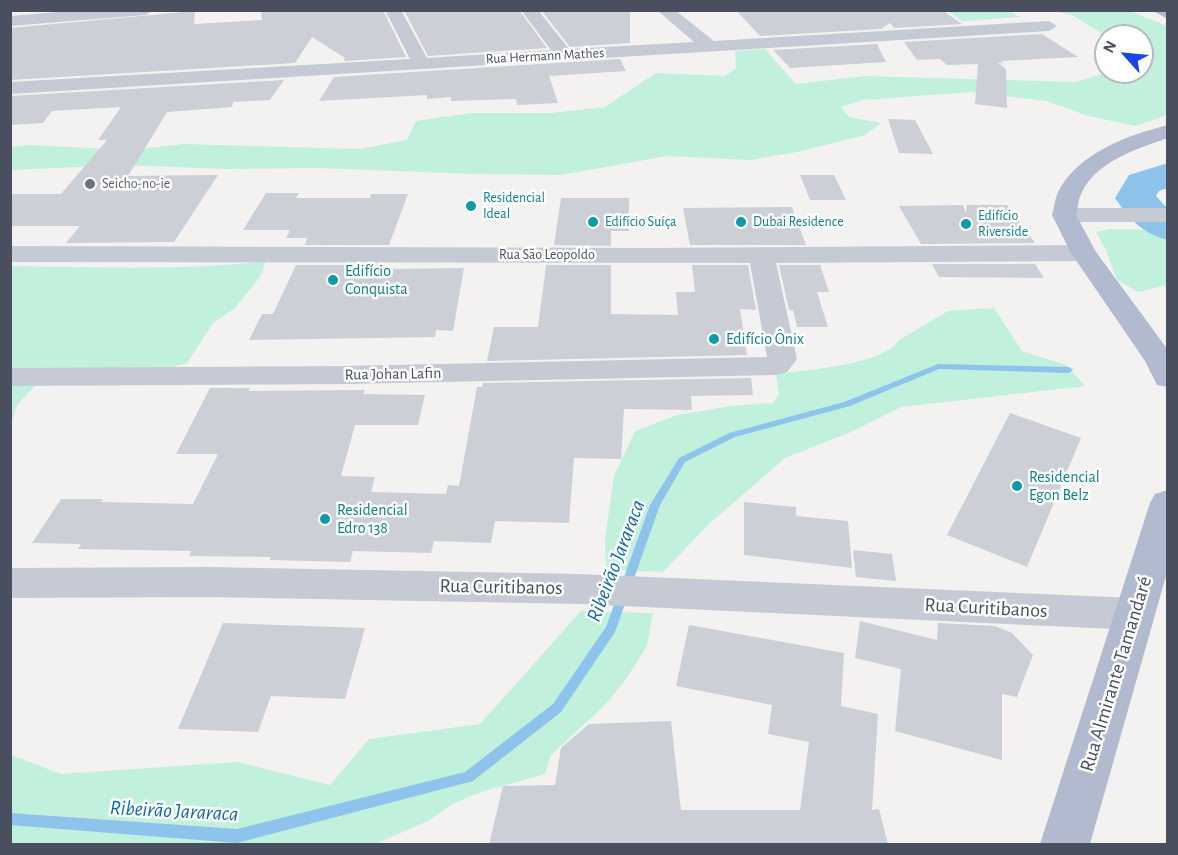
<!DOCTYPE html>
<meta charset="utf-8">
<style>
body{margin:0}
#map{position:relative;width:1178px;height:855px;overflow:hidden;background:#f3f2f1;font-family:"Alegreya Sans",sans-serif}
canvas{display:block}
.frame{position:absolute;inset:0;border:12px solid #494f5f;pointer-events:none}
.north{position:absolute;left:1094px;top:24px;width:60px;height:60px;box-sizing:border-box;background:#fff;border:2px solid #b6b9bf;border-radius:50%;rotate:297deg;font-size:16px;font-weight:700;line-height:24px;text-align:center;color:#494f5f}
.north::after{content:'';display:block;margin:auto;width:21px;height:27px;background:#1a46e5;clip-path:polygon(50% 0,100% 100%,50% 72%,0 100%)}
</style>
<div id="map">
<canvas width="1178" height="855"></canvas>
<div class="frame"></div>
<div class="north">N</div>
</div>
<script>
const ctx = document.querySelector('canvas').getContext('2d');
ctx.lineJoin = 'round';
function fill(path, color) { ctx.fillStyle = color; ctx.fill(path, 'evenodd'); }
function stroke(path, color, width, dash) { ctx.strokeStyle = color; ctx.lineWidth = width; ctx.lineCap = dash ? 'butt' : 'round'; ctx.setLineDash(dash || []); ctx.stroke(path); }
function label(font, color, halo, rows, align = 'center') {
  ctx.font = font + ' "Alegreya Sans",sans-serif'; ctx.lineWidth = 5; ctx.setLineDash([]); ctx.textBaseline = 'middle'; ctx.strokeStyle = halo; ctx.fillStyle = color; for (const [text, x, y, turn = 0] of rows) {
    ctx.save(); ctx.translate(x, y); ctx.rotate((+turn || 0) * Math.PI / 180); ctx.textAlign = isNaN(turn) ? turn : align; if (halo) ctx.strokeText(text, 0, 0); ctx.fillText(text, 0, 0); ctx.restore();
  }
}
fill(new Path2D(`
 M 948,11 L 1009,11 L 1020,17 L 962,21 Z
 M 1052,11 L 1130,11 L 1167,26 L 1167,115 L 1136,126 L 1088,116 L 1047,101 L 970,92 L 863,100 L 841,107 L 849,117 L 881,123 L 865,135 L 797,152 L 750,160 L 667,156 L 561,175 L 474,174 L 317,168 L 225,169 L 125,165 L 11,170 L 10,147 L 29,145 L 130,150 L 184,144 L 360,149 L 407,140 L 416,121 L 471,113 L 551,113 L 605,107 L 656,73 L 725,76 L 736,68 L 735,51 L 765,49 L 796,84 L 865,76 L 1075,82 L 1103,74 L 1106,66 L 1106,72 L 1142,72 L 1142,36 L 1106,36 L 1106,50 L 1100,32 L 1072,15 Z
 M 1110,229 L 1161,230 L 1167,236 L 1167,285 L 1138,292 L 1117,280 L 1105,248 L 1096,232 Z
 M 266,261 L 260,277 L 234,309 L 213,323 L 187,363 L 151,373 L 47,373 L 17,405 L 11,424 L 11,266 C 96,267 181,271 266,261 Z
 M 994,308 L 1022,351 L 1066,365 L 1085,386 L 901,407 L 851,432 L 785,458 L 709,524 L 663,572 L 606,570 L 605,538 L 614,476 L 635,431 L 677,415 L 731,406 L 773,403 L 779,394 L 776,374 C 805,370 884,365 899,340 L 948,311 Z
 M 581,611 L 653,613 L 647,646 L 626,679 L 605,705 L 551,755 L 545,774 L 481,792 L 453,804 L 428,821 L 375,844 L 11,844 L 11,755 L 61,774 L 238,762 L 330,785 L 369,739 L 480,724 Z`), '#c1f0dd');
fill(new Path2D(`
 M 938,364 L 1069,367 L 1073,370 L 1069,373 L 939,369 L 850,406 L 735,437 L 685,462 L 660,505 L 615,632 L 561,712 L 473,781 L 237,843 L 10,825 L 10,813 L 237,829 L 465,772 L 553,704 L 606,627 L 650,505 L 679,458 L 729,433 L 844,402 Z`), '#8ec4ec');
fill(new Path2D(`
 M 1168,163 L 1168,188 L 1159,191 L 1156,196 L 1168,209 L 1168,240 C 1143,234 1129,219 1115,198 L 1129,175 Z`), '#8ec4ec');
fill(new Path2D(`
 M 261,10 L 383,10 L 406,57 L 344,61 L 345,58 L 312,37 L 295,63 L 10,80 L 10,28 L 195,11 L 194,24 L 262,20 Z
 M 404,10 L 519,10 L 547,48 L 428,56 Z
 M 541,10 L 630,10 L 630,43 L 570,47 Z
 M 736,10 L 942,10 L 962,24 L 894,28 L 890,23 L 881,29 L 760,36 Z
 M 1042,34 L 1078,57 L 1001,61 L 1003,63 L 998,63 L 1006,69 L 1007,108 L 975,104 L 978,64 L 947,65 L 940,59 L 917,60 L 904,42 Z
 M 877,44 L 886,62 L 790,68 L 773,50 Z
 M 620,59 L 626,71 L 549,76 L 558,103 L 517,105 L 516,99 L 451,101 L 451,97 L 427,99 L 427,95 L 319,101 L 334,77 Z
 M 284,80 L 270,100 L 233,102 L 232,107 L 167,112 L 128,176 L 218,175 L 174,242 L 66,243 L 80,226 L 10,226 L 10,194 L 61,194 L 107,140 L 98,140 L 121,107 L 52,111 L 43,123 L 10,125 L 10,96 Z
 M 888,119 L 915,120 L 933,154 L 899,153 Z
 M 800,175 L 834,175 L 846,200 L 810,200 Z
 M 266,193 L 299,193 L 296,198 L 370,198 L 371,194 L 408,194 L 389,245 L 305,245 L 307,238 L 286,238 L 290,230 L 243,230 Z
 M 561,198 L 629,198 L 629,231 L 611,231 L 611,246 L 554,245 Z
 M 963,205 L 966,213 L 967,205 L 1007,205 L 1035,243 L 921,244 L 899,206 Z
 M 792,207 L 806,245 L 690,245 L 683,208 Z
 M 932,264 L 1035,264 L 1044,278 L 939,277 Z
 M 296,265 L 383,265 L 382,269 L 464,268 L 453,331 L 436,330 L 435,337 L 249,340 L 262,314 L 273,314 Z
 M 546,265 L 611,265 L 611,314 L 678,315 L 676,292 L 695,292 L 692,265 L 748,265 L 756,310 L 740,309 L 747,355 L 487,361 L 494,327 L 538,327 Z
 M 779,265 L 820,265 L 829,292 L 817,292 L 828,327 L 797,327 L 793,310 L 789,310 Z
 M 751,378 L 753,395 L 691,396 L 692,410 L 624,409 L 621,459 L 574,458 L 569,523 L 495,521 L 491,543 L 434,541 L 431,553 L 353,551 L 350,562 L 270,560 L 271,557 L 189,556 L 191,551 L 78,549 L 81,544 L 32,543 L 61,499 L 103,499 L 101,502 L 193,504 L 218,454 L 176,454 L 210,388 L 250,388 L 249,391 L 365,390 L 363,394 L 425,395 L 418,425 L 355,425 L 341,476 L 375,477 L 371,492 L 446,494 L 448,485 L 459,486 L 477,387 L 482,387 L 483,383 Z
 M 1010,413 L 1081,438 L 1027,567 L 947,535 Z
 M 744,502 L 796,507 L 796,516 L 848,521 L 852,568 L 744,555 Z
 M 853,550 L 892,554 L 896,581 L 856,577 Z
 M 860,621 L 937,640 L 938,623 L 995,626 L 1012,633 L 1033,655 L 1017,697 L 1002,694 L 1002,760 L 895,731 L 901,669 L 855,658 Z
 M 223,623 L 365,628 L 345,699 L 271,696 L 258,732 L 178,729 Z
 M 689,625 L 844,653 L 841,706 L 878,714 L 872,810 L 879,809 L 888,844 L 489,844 L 503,786 L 555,785 L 561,748 L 589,724 L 671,721 L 681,810 L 800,810 L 809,742 L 768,734 L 772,705 L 676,686 Z`), '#cdcfd6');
fill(new Path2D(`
 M 81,10 L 154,10 L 146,15 L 10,26 L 10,16 Z
 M 385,10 L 401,10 L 427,58 L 551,50 L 521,10 L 538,10 L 569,49 L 694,42 L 657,10 L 675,10 L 714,41 L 1049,21 L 1057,26 L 1049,31 L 10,94 L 10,82 L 410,59 Z
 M 1064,208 L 1168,208 L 1168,222 L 1064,222 L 1055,220 L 1052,215 L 1055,210 Z
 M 1084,245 L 1093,248 L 1097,253 L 1093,258 L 1084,261 L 776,263 L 797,359 L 787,372 L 776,375 L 346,384 L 10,386 L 10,368 L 346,366 L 767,357 L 750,263 L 10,262 L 10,246 L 650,248 Z
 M 207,567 L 580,574 L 1134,598 L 1148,603 L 1154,614 L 1148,625 L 1134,630 L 580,604 L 207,597 L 10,598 L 10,568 Z`), '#c5cad5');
fill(new Path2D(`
 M 1151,10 L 1168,10 L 1168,19 Z
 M 1168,125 L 1168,138 C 1138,148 1096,162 1082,192 C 1078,199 1078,208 1076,215 L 1096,252 L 1168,350 L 1168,387 L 1157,385 L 1145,361 L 1071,253 L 1052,215 C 1054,208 1055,199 1058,192 C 1078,153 1128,135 1168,125 Z
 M 1168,490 L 1168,569 L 1090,844 L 1040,844 L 1150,503 L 1155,494 Z`), '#b1bacf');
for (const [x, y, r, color] of [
 [90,184,6,"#6b7280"],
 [471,206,6,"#0f9aa8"],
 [593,222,6,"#0f9aa8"],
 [741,222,6,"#0f9aa8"],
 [966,224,6,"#0f9aa8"],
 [333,280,6,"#0f9aa8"],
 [714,339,6,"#0f9aa8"],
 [1017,486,6,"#0f9aa8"],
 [325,519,6,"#0f9aa8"]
]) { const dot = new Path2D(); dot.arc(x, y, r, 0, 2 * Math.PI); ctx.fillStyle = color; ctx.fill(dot); stroke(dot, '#fff', 2); }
label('14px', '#494f5f', '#fff', [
 ["Rua Hermann Mathes",545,56,-3],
 ["Rua São Leopoldo",547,255]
]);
label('14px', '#5b616d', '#fff', [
 ["Seicho-no-ie",102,184]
], 'left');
label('14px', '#0d838f', '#fff', [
 ["Residencial",483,198],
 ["Ideal",483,214],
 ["Edifício",978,216],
 ["Riverside",978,232],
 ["Edifício Suíça",605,222],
 ["Dubai Residence",753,222]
], 'left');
label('16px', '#0d838f', '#fff', [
 ["Edifício",345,271],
 ["Conquista",345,289],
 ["Edifício Ônix",726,339],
 ["Residencial",1029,477],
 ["Egon Belz",1029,495],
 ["Residencial",337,510],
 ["Edro 138",337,528]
], 'left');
label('16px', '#494f5f', '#fff', [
 ["Rua Johan Lafin",393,374,-1]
]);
label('20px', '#494f5f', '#fff', [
 ["Rua Curitibanos",501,587,1],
 ["Rua Curitibanos",986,608,3],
 ["Rua Almirante Tamandaré",1116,674,-73]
]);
label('italic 21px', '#0d68ae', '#fff', [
 ["Ribeirão Jararaca",616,561,-69],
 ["Ribeirão Jararaca",174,811,3]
]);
</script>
